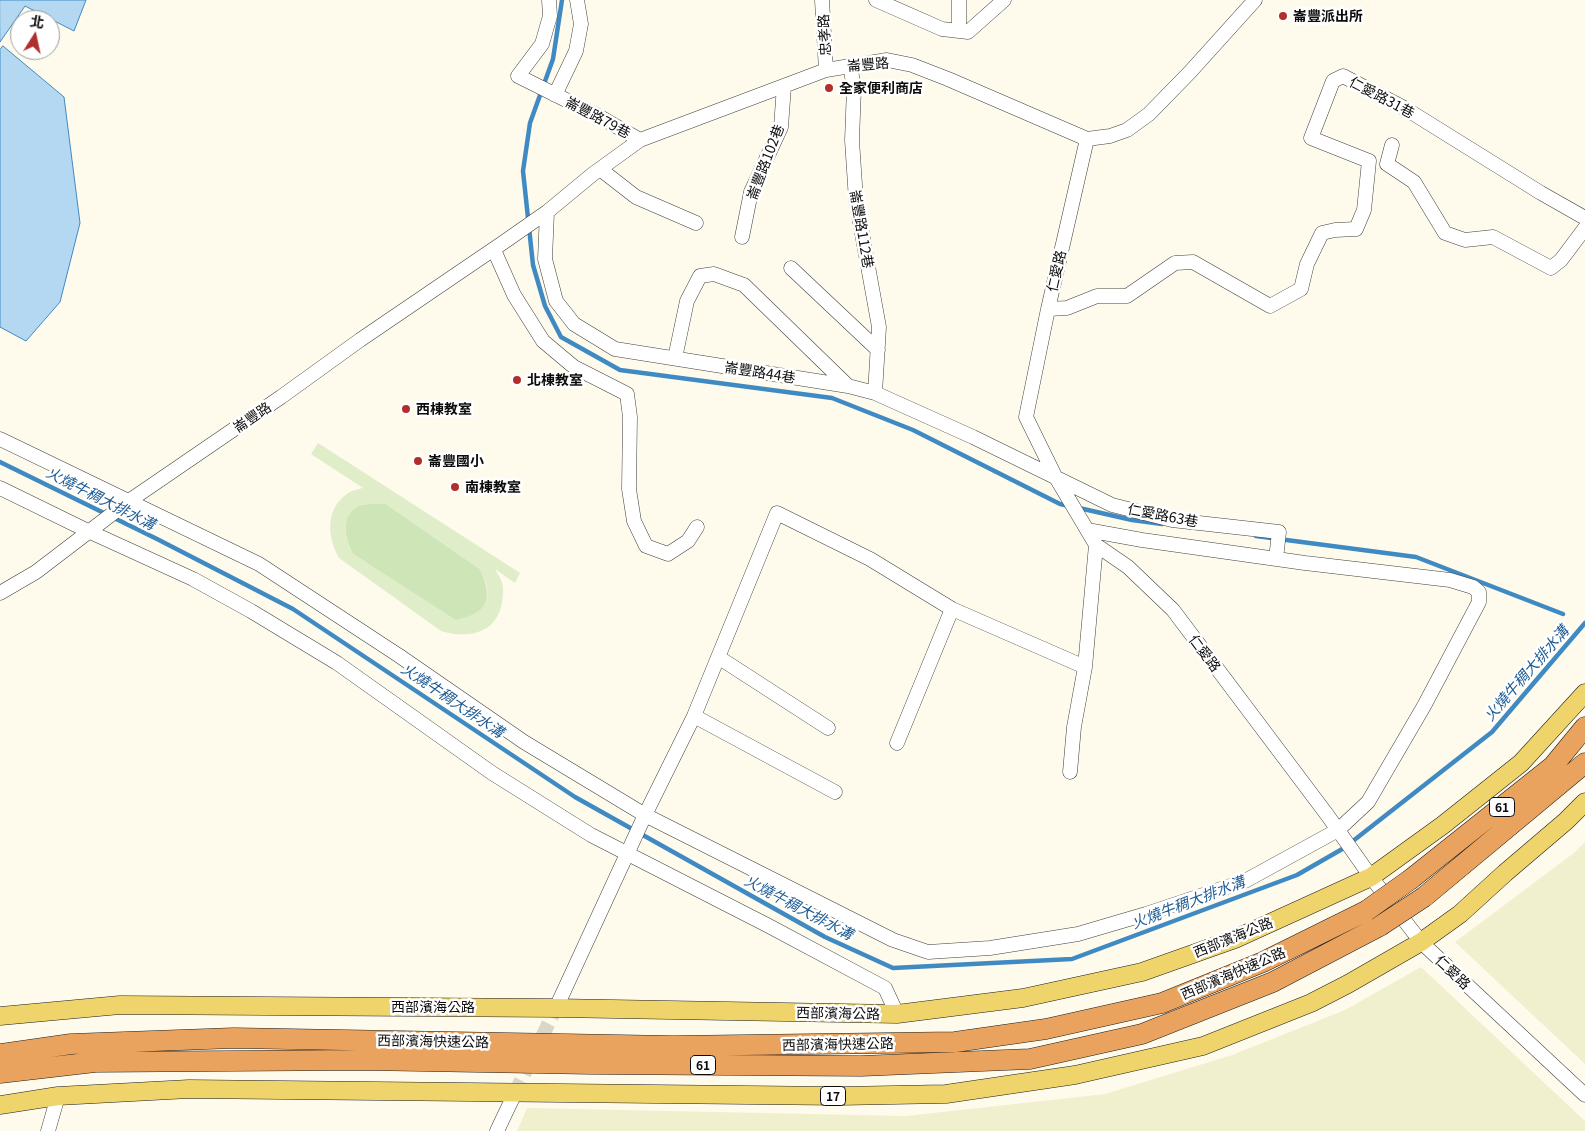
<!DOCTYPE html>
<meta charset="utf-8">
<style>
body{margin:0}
#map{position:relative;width:1585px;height:1131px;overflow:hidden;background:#fefbec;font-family:Georgia,"Noto Sans TC",serif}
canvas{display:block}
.north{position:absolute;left:10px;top:10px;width:50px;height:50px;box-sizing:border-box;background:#fff;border:1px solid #9e9e9e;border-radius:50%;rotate:10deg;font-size:14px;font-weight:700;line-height:20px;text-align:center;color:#0c0c0c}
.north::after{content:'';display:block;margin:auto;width:18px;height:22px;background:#b12e2f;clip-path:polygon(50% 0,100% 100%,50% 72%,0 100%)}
</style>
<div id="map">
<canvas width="1585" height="1131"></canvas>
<div class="north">北</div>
</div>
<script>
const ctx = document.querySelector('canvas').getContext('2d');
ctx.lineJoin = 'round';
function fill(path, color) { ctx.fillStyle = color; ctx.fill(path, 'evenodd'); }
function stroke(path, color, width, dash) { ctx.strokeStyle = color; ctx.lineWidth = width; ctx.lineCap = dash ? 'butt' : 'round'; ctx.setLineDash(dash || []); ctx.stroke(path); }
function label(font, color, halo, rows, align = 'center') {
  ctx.font = font + ' Georgia,"Noto Sans TC",serif'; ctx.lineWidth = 5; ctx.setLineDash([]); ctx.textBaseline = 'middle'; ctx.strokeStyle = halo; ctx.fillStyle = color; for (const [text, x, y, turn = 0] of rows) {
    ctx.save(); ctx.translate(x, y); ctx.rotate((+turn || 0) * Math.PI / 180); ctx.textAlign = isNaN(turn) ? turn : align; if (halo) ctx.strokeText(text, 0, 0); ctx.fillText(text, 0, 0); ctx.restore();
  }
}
fill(new Path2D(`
 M 1585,842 L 1585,1064 L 1455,942 L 1575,852 Z
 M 1421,967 L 1585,1121 L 1585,1131 L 517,1131 L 527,1108 L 906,1116 L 1105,1094 L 1232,1055 L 1345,1010 Z`), '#f1f0ce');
fill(new Path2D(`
 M 373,504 L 386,504 L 480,569 C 486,582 493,602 478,613 C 472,617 463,619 456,621 L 353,554 C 345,540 340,516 357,507 C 361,504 368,504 373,504 Z`), '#cee5b8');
fill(new Path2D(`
 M 318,443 L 520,573 L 515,583 L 495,569 C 497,573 501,578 502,583 C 504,589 503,596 502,602 C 497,634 468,639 441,631 L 339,558 C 327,536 325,509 348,493 C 353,490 359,489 363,488 L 311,454 ZM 373,504 L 386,504 L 480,569 C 495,599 487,613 456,620 L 353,554 C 345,540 340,516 357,507 C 361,504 368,504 373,504 Z`), '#dfedc9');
const water = new Path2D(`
 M 0,0 L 86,0 L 74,31 L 25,6 L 0,42 Z
 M 3,46 L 64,97 L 80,223 L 60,302 L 26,341 L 0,327 L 0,50 Z`);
fill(water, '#b4d8f1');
stroke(water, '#408ac3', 1);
stroke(new Path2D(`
 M 562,0 L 553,59 L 530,123 L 523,171 L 533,265 L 545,306 L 561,337 L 620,370 L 832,398 L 913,430 L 1060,504 L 1069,506
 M 0,462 L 157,539 L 293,609 L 575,797 L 825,937 L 893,968 L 1072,959 L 1297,875 L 1344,848 L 1492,732 L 1585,623
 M 1079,508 L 1132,520 L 1162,524
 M 1256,536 L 1416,557 L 1563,614`), '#408ac3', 4.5);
stroke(new Path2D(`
 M 515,1093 L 556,1008`), '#dad7ca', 14, [14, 7]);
const minor = new Path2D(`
 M 549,0 L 550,16 L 542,44 L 518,76 L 600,117 L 640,140
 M 822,0 L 826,70
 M 876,0 L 942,29 L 968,32 L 1004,0
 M 959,0 L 959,31
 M 850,65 L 854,88 L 852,140 L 856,200 L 879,327 L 875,393
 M 555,95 L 576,51 L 581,24 L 577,0
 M 1087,139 L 1048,309 L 1026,417 L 1055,476 L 1096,545 L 1128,567 L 1173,610 L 1328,816 L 1371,877 L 1421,942 L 1585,1095
 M 1392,145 L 1387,164 L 1414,182 L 1445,233 L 1465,240 L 1493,237 L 1551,268 L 1561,260 L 1585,228
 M 600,169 L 636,197 L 696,223
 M 547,212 L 545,259 L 556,301 L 574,324 L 615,349 L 848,386 L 875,393 L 973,437 L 1112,505 L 1172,520 L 1279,532 L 1276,559
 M 742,237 L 751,192 L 781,127 L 784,86
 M 494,250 L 514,295 L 543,341 L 574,367 L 627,394 L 630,417 L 629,489 L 634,521 L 646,546 L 668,554 L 688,541 L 697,527
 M 791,268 L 878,350
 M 1048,309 L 1067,308 L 1097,296 L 1127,296 L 1175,263 L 1193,262 L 1270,306 L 1301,289 L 1307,264 L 1322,233 L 1335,230 L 1356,229 L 1364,210 L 1369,161 L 1311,138 L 1333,81 L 1343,76 L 1406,109 L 1541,193 L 1585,218
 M 675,358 L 687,301 L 700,276 L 714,274 L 744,285 L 848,386
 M 0,439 L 259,564 L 398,655 L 524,742 L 645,815 L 893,940 L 928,952 L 990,948 L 1078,934 L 1146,914 L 1245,881 L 1338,830 L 1368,802 L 1424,706 L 1479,602 L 1479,592 L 1473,587 L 1450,580 L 1305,563 L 1142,540 L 1087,530
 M 0,488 L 88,531 L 193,579 L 251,611 L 337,663 L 492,773 L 591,835 L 767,925 L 885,988 L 897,1014
 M 0,593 L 36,572 L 129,501 L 281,397 L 360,340 L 504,242 L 547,212 L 593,174 L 640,140 L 826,70 L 887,60 L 912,65 L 948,79 L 1087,139 L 1110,136 L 1127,130 L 1149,114 L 1190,72 L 1255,0
 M 718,657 L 828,728
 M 694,716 L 835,792
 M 897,743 L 952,609
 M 1070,772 L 1074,727 L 1085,667 L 1096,545
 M 556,1008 L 645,815 L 694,716 L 777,513 L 870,559 L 952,609 L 1085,667
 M 48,1131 L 58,1096
 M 497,1131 L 515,1093`);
const major = new Path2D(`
 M 0,1016 L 120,1005 L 556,1008 L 897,1014 L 1023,998 L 1142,972 L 1235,939 L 1371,877 L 1443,825 L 1521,763 L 1585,693
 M 0,1105 L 58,1096 L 189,1089 L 840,1096 L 946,1094 L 1075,1075 L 1203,1046 L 1311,1003 L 1348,984 L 1421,942 L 1460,914 L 1505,873 L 1566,821 L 1585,802`);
const highway = new Path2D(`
 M 1411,879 L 1553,766 L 1585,727
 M 1424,897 L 1585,763
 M 0,1054 L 71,1044 L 234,1038 L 673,1046 L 955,1042 L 1046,1029 L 1162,1003 L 1263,962 L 1366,911
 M 0,1073 L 95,1062 L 363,1060 L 591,1064 L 861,1066 L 1030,1059 L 1142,1034 L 1273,982 L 1380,926`);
stroke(minor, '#3f3f3f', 15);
stroke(major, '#1d1d1d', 19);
stroke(highway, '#1d1d1d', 21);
stroke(minor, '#fff', 14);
stroke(major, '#efd46b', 18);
stroke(highway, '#eaa35e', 20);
const highwayBridge = new Path2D(`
 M 1366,911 L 1411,879
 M 1380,926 L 1424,897`);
stroke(highwayBridge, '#1d1d1d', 21, []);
stroke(highwayBridge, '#eaa35e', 20);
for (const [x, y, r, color] of [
 [1283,16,5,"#b12e2f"],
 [829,88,5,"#b12e2f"],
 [517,380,5,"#b12e2f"],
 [406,409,5,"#b12e2f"],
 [418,461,5,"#b12e2f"],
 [455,487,5,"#b12e2f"]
]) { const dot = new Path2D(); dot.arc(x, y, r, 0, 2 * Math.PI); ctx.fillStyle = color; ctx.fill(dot); stroke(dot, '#fff', 2); }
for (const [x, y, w] of [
 [1502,807,25],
 [703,1065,25],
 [833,1096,25]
]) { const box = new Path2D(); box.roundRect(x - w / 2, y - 9.5, w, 19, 4); ctx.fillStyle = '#fff'; ctx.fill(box); stroke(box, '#0c0c0c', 1); }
label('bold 12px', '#0c0c0c', null, [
 ["61",1502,807],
 ["61",703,1065],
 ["17",833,1096]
]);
label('bold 14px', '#0c0c0c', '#fff', [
 ["崙豐派出所",1293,16],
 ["全家便利商店",839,88],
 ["北棟教室",527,380],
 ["西棟教室",416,409],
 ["崙豐國小",428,461],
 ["南棟教室",465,487]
], 'left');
label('14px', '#0c0c0c', '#fff', [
 ["忠孝路",824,35,-93],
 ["崙豐路",868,64,-5],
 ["仁愛路31巷",1382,97,28],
 ["崙豐路79巷",598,117,28],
 ["崙豐路102巷",765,162,-69],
 ["崙豐路112巷",862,229,80],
 ["仁愛路",1056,271,-77],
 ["崙豐路44巷",760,372,9],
 ["崙豐路",252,417,-34],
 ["仁愛路63巷",1163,515,11],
 ["仁愛路",1205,653,53],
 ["西部濱海公路",1233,937,-22],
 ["仁愛路",1453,972,43],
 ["西部濱海快速公路",1233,973,-23],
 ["西部濱海公路",433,1007],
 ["西部濱海公路",838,1013,1],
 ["西部濱海快速公路",433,1041,1],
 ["西部濱海快速公路",838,1044,-1]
]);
label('italic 15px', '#1f5c94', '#fff', [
 ["火燒牛稠大排水溝",101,498,27],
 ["火燒牛稠大排水溝",1526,673,-49],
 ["火燒牛稠大排水溝",453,700,34],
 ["火燒牛稠大排水溝",1188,902,-21],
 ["火燒牛稠大排水溝",799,907,28]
]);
</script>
